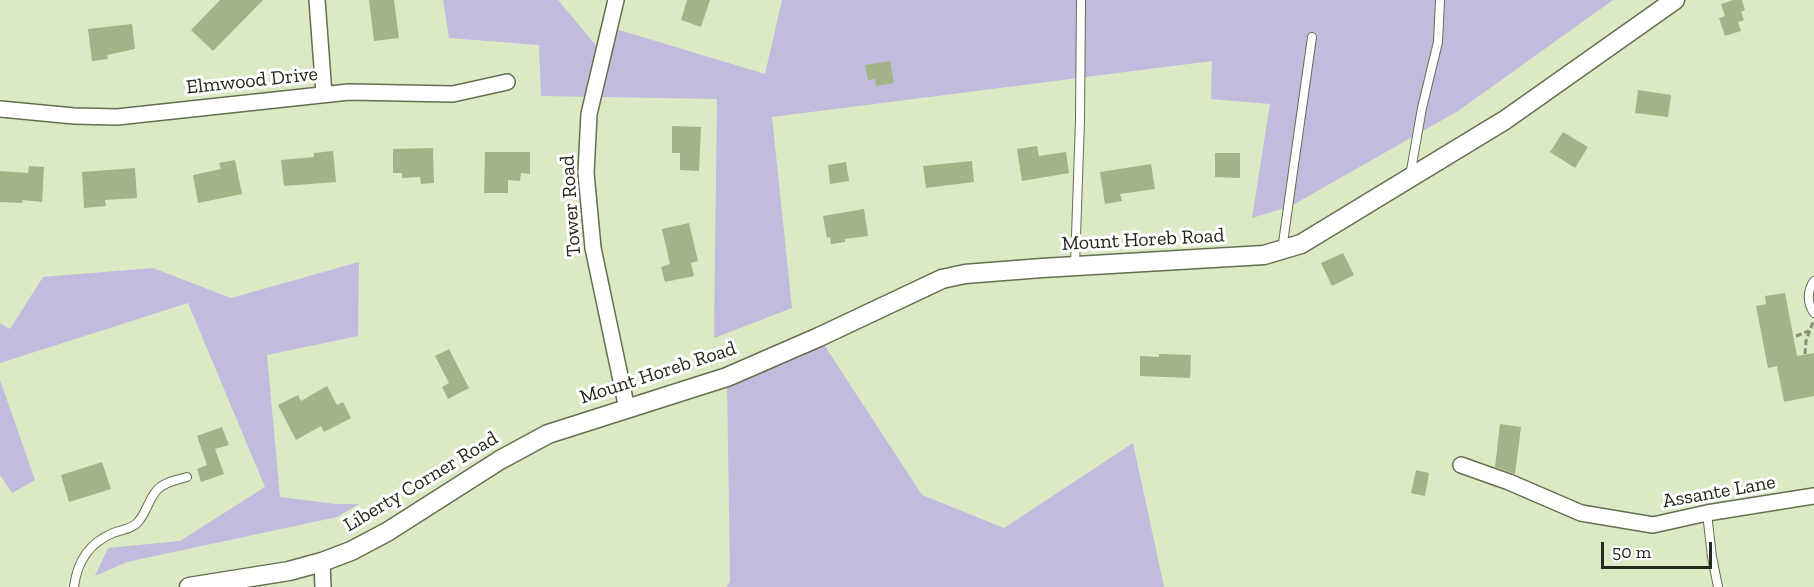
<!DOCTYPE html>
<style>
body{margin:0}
#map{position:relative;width:1814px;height:587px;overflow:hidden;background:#dce9c5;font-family:"Zilla Slab",serif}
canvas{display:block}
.scale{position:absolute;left:1601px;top:542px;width:111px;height:27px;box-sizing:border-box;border:3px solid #24291b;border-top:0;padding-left:8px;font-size:18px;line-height:21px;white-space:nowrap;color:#24291b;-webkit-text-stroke:4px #fff;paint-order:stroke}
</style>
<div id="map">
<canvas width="1814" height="587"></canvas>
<div class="scale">50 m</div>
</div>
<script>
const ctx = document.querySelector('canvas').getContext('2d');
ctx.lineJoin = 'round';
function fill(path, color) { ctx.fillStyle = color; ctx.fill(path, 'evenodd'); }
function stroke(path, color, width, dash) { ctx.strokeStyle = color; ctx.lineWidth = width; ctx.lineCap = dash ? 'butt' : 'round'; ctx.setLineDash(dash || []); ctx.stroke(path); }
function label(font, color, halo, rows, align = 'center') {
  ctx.font = font + ' "Zilla Slab",serif'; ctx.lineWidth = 6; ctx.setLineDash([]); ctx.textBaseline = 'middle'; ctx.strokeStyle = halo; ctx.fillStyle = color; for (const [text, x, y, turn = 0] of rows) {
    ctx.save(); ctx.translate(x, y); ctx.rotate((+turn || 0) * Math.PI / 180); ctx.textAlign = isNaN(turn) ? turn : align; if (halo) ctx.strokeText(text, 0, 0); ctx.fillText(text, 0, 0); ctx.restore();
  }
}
fill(new Path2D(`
 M 443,0 L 558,0 L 599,49 L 606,26 L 765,74 L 782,0 L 1613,0 L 1458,111 L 1291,206 L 1252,218 L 1270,104 L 1211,99 L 1212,61 L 772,117 L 792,308 L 714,338 L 717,99 L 541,96 L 539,45 L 449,38 Z
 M 359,262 L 358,336 L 267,355 L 280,497 L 336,504 L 359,504 L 337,517 L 127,562 L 95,576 L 108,548 L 180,541 L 265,487 L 188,303 L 0,363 L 0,323 L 10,329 L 43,277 L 153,268 L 231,298 Z
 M 819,337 L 922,495 L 1004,528 L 1133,443 L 1164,587 L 726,587 L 730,582 L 727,377 Z
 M 0,380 L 35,480 L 12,493 L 0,475 Z`), '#c1bbde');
fill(new Path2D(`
 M 220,0 L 263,0 L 213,51 L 191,30 Z
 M 369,0 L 394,0 L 399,38 L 374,41 Z
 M 687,0 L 710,0 L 701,27 L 681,20 Z
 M 1733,0 L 1742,0 L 1745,10 L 1741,12 L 1744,20 L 1738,22 L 1741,31 L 1725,36 L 1719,18 L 1725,16 L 1721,4 Z
 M 132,24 L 135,49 L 107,55 L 108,59 L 92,61 L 88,29 Z
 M 890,61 L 894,83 L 876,86 L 875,79 L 868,80 L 865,65 Z
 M 1638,90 L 1671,95 L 1668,117 L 1635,113 Z
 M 672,126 L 701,127 L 699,171 L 680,170 L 680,153 L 672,153 Z
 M 1563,132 L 1588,147 L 1575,168 L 1550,152 Z
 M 1037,146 L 1039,156 L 1066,152 L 1069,173 L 1022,181 L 1017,149 Z
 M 433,148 L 434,183 L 421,184 L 420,177 L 402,178 L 402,173 L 393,173 L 393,149 Z
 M 333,151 L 336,182 L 284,186 L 281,160 L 314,157 L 314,153 Z
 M 485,152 L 530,152 L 530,174 L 521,173 L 520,181 L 508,180 L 508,193 L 484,193 Z
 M 1215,153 L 1240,153 L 1240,178 L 1215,177 Z
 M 235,160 L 242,194 L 198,203 L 193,175 L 221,169 L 219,163 Z
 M 972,161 L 974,182 L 926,188 L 923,166 Z
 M 846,162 L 849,181 L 830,184 L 828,165 Z
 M 1151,164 L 1155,189 L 1120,194 L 1122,201 L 1105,204 L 1100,172 Z
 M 29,166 L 44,167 L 42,202 L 23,200 L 22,203 L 0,202 L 0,171 L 28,173 Z
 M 135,168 L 137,198 L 105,200 L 106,206 L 84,208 L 82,172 Z
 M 864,209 L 868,236 L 845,239 L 845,242 L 831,244 L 830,237 L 827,238 L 823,216 Z
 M 689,223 L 698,261 L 691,263 L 694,276 L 665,282 L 661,267 L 670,264 L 662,229 Z
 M 1343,253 L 1354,275 L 1332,286 L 1321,263 Z
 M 1785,293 L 1797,356 L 1814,353 L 1814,396 L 1784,402 L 1777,366 L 1768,368 L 1756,306 L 1766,304 L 1765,296 Z
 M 449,349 L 469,388 L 448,399 L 442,387 L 449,383 L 435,356 Z
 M 1159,354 L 1191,355 L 1190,378 L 1140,376 L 1140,356 L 1159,357 Z
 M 327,386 L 337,405 L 343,402 L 351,418 L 324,432 L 321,426 L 296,440 L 278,405 L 298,395 L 301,401 Z
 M 1500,424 L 1521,427 L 1515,474 L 1495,467 Z
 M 222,427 L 229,445 L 215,449 L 224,474 L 201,482 L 197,469 L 207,465 L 197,436 Z
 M 102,462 L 111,489 L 69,502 L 61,475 Z
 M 1416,470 L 1429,473 L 1425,496 L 1411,493 Z`), '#a3b388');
const service = new Path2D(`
 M 1410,176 L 1422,108 L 1438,42 L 1440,0
 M 1282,250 L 1312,37
 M 1075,265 L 1080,120 L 1081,0
 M 1814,281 C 1807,291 1807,303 1814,313
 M 1707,513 L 1712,557 L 1718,587
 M 74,587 C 77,562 89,543 113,533 C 122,529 131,530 138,522 C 146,513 149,499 157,490 C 164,482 177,480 187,477`);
const minor = new Path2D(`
 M 317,0 L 324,94
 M 616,0 L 589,114 L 586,173 L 593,248 L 627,409
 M 0,109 L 74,116 L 117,117 L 349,92 L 453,94 L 507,82
 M 1461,465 L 1509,482 L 1581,513 L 1653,525 L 1707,513 L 1814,496
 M 322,562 L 323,587`);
const tertiary = new Path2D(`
 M 189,587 L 289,571 L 322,562 L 351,551 L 387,532 L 500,460 L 548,434 L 727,377 L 819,337 L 942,279 L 965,274 L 1042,268 L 1264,255 L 1301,244 L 1505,120 L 1675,0`);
stroke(service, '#636f4f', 10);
stroke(minor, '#636f4f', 18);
stroke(tertiary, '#636f4f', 21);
stroke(new Path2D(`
 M 1796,336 L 1809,331
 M 1805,354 L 1806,341 L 1813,322`), '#879076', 3, [6, 3]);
stroke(service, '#fff', 8);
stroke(minor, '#fff', 15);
stroke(tertiary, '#fff', 18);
label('20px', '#24291b', '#fff', [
 ["Elmwood Drive",252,81,-6],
 ["Tower Road",571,206,-94],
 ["Mount Horeb Road",1143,240,-3],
 ["Mount Horeb Road",658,373,-18],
 ["Liberty Corner Road",421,482,-31],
 ["Assante Lane",1719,492,-10]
]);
</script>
